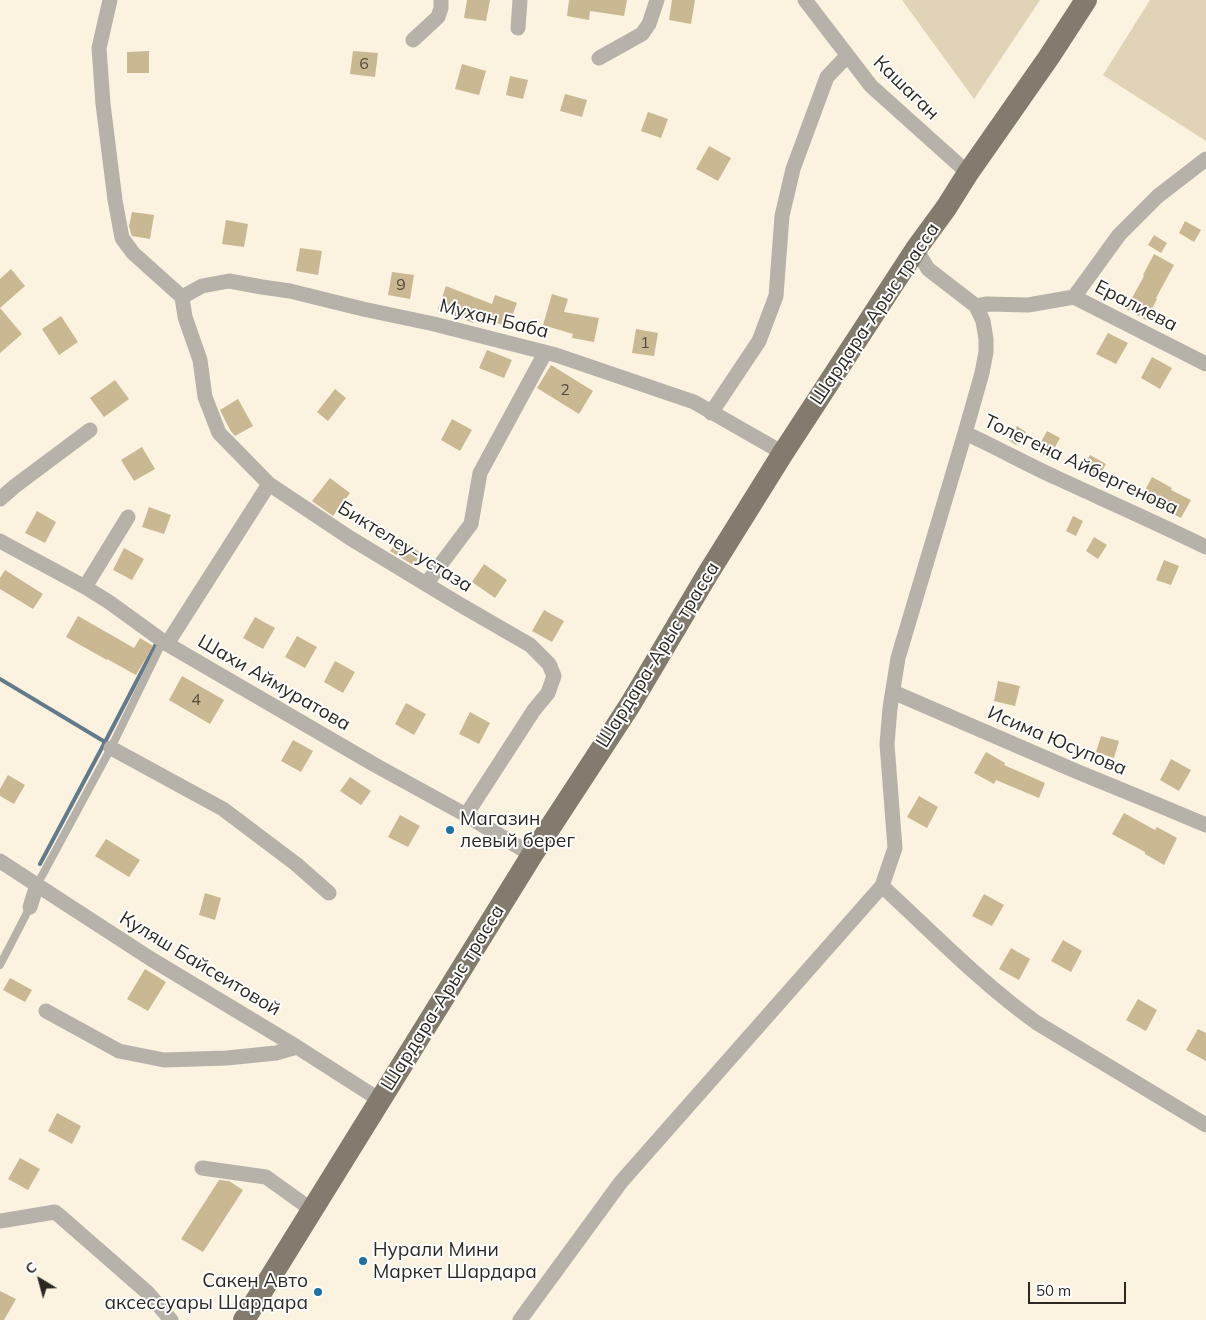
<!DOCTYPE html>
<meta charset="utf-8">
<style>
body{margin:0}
#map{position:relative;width:1206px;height:1320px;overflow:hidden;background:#fbf3e0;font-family:Mulish,sans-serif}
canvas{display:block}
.north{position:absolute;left:15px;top:1255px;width:50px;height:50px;-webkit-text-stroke:4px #fff;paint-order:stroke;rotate:323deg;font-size:14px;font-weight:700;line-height:20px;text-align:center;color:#2d2922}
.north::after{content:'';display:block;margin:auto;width:18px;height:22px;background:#2d2922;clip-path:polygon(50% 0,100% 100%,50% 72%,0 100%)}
.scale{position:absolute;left:1028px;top:1282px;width:98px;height:22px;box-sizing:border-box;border:2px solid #2d2922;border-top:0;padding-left:6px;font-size:15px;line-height:18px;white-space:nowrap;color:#2d2922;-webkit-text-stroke:4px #fff;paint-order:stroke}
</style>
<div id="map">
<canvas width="1206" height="1320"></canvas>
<div class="north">С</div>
<div class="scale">50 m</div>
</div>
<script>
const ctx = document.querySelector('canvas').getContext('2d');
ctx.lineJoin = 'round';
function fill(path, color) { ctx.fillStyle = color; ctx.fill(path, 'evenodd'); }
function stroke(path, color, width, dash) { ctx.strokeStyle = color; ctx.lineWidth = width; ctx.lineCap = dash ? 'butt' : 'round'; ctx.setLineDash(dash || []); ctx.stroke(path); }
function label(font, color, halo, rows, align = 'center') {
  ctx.font = font + ' Mulish,sans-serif'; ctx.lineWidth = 4; ctx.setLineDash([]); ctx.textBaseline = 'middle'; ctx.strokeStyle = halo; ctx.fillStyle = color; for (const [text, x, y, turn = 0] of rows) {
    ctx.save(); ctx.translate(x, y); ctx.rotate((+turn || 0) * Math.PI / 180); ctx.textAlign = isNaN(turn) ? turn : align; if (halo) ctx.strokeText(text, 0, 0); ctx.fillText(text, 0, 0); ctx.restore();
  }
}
fill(new Path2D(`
 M 902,0 L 1040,0 L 974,99 Z
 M 1150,0 L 1206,0 L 1206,141 L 1103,75 Z`), '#e1d3b5');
stroke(new Path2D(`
 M 0,679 L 105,742 L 40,864
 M 105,742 L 157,642`), '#627a8a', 4);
fill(new Path2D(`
 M 467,0 L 490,0 L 486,21 L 464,18 Z
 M 569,0 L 627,0 L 624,16 L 590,11 L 589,20 L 567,16 Z
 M 672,0 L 695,0 L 691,24 L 669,20 Z
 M 149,51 L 149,73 L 127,73 L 127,52 Z
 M 353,51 L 378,53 L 375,77 L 350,74 Z
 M 462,64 L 486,71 L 479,95 L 455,89 Z
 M 510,76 L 528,80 L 523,99 L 506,95 Z
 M 565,94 L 587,100 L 582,117 L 560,111 Z
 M 648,112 L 668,119 L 661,138 L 641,131 Z
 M 709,146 L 731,158 L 718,181 L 696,169 Z
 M 132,212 L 154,215 L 150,239 L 132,236 L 131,234 L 129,226 Z
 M 226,220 L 248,224 L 244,247 L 222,244 Z
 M 1185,221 L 1201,230 L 1194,242 L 1179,233 Z
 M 1154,235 L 1167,243 L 1161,253 L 1148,245 Z
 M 300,248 L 322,251 L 318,275 L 296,271 Z
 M 1154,254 L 1174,265 L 1156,298 L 1157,299 L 1146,320 L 1126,309 L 1144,276 L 1143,275 Z
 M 11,269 L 25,286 L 0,308 L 22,334 L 0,353 L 0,279 Z
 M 392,272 L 414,275 L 410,299 L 388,295 Z
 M 446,286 L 492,304 L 495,295 L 517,303 L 508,327 L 476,315 L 473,323 L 438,309 Z
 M 552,294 L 568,299 L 564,312 L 599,318 L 594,342 L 572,338 L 573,334 L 543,325 Z
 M 61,316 L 78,342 L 59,355 L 42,329 Z
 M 636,329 L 658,333 L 654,356 L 632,353 Z
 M 1108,333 L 1128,343 L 1116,364 L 1096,354 Z
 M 487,350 L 512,360 L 504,378 L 479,368 Z
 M 1152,357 L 1172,368 L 1160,389 L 1141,378 Z
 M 551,365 L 593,391 L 579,414 L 537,388 Z
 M 115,380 L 129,399 L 104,417 L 90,398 Z
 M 335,389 L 346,398 L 328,421 L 317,412 Z
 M 238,399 L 253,426 L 235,436 L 230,430 L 220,410 Z
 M 452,419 L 472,430 L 460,451 L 441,440 Z
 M 1017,426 L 1026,432 L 1016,445 L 1007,439 Z
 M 1047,431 L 1060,438 L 1049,458 L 1036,451 Z
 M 142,447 L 155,469 L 134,481 L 121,460 Z
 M 1090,455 L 1106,464 L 1098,478 L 1082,469 Z
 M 1152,477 L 1172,488 L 1171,490 L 1191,500 L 1181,518 L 1141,498 Z
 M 330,478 L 350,493 L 333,516 L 312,501 Z
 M 149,507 L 171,515 L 164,534 L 142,527 Z
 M 37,511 L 56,522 L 45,543 L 25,533 Z
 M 1073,516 L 1083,521 L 1076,536 L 1066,531 Z
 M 1094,537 L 1107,545 L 1098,559 L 1086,551 Z
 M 400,538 L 422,554 L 413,565 L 390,551 Z
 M 124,548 L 144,559 L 132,580 L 113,570 Z
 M 1164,560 L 1179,566 L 1171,585 L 1156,580 Z
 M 484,564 L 507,580 L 495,598 L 472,582 Z
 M 5,570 L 43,594 L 33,609 L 0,589 L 0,578 Z
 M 544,610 L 564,621 L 552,642 L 532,631 Z
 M 78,616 L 134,648 L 140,638 L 153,646 L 136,675 L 107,659 L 107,660 L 66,637 Z
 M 255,617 L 275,628 L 263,649 L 243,638 Z
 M 297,636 L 317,647 L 305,668 L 285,657 Z
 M 335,661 L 355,672 L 343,693 L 324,682 Z
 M 182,676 L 224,700 L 210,724 L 169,700 Z
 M 998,681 L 1020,686 L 1015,706 L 994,701 Z
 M 406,703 L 426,714 L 414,735 L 395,724 Z
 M 470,712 L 490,723 L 479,744 L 459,734 Z
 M 1101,736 L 1119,741 L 1114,758 L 1096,752 Z
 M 293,740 L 313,751 L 301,772 L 281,761 Z
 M 986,752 L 1005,763 L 1004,765 L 1045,783 L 1039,798 L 996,780 L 994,784 L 974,773 Z
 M 1171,759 L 1191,770 L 1179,791 L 1160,780 Z
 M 8,775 L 25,785 L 14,804 L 0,796 L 0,789 Z
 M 350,777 L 371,791 L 361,805 L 340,791 Z
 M 919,796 L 938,807 L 927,828 L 907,817 Z
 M 1124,813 L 1155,830 L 1157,827 L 1177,838 L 1164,865 L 1145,854 L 1145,852 L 1112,834 Z
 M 400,815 L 420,826 L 408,847 L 388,837 Z
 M 106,839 L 140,860 L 129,877 L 95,856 Z
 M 205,893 L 221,898 L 215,920 L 199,915 Z
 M 984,894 L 1004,905 L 992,926 L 972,916 Z
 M 1063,940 L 1082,951 L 1071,972 L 1051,961 Z
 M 1011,948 L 1030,959 L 1019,980 L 999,969 Z
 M 145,969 L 166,982 L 148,1011 L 127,999 Z
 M 10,978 L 32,990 L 25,1002 L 3,990 Z
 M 1138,999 L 1157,1010 L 1146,1031 L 1126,1020 Z
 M 1198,1029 L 1206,1033 L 1206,1061 L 1186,1050 Z
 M 57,1113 L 81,1126 L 72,1144 L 48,1131 Z
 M 20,1158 L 40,1169 L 28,1190 L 8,1179 Z
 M 219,1180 L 229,1181 L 243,1190 L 203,1252 L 181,1239 Z
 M 0,1291 L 16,1299 L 4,1320 L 0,1320 Z`), '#c9b892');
stroke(new Path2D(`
 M 37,885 L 111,748 L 163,641
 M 0,965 L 30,907`), '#b6b2aa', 8);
stroke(new Path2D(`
 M 110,0 L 99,48 L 103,104 L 115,200 L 122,238 L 133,253 L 182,297
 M 805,0 L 871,86 L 968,173
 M 518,28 L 520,0
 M 413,40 L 438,17 L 441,8 L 441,0
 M 599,58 L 642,34 L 649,24 L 657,0
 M 182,297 L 185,317 L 200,360 L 205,397 L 219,433 L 269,484 L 350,538 L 459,604 L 530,645 L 549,664 L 554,676 L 548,693 L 534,710 L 466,815
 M 182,297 L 202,286 L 229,281 L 262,287 L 290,291 L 363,309 L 434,324 L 556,355 L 694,402 L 783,453
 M 1074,297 L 1206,364
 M 976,306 L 987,304 L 1028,305 L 1074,297 L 1119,235 L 1158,196 L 1206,159
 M 711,413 L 759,341 L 776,296 L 782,216 L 793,169 L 827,77 L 847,56
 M 965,433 C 996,447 1026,464 1057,478 C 1107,501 1157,523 1206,547
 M 0,499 L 15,486 L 90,430
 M 0,541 L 85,587 L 109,602 L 167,644 L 375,765 L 466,815 L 532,855
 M 426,584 L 471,524 L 480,473 L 545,353
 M 85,587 L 128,517
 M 167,644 L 269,484
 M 893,692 L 1078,772 L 1156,804 L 1206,825
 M 111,748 L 223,809 L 296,864 L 329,893
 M 0,861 L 151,959 L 297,1047 L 380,1100
 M 882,886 C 933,933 981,983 1037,1023 L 1206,1125
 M 30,907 L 37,885
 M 46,1011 L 119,1051 L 164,1060 L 227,1058 L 276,1053 L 297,1047
 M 202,1168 L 266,1177 L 312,1210
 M 0,1221 L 55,1212 L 61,1217 L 148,1293 L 171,1320
 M 520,1320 L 621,1182 L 882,886 L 895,848 L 887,744 L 890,708 L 898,658 L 965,433 L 982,373 L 986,352 L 986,339 L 983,321 L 976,306 L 928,269 L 916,249`), '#b6b2aa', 15);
stroke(new Path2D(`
 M 244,1320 L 532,855 L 630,705 L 707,575 L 783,453 L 916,249 L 946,208 L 968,173 L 1049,57 L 1086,0`), '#837c6e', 22);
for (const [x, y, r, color] of [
 [450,830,5,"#1c72a2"],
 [363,1261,5,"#1c72a2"],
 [318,1292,5,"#1c72a2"]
]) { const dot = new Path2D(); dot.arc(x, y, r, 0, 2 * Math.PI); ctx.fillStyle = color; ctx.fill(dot); stroke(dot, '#fff', 2); }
label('16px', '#544d3e', null, [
 ["6",364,64],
 ["9",401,285],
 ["1",645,343],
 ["2",565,390],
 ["4",196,700]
]);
label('19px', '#2d2922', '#fff', [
 ["Кашаган",906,88,44],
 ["Ералиева",1136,306,27],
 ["Шардара-Арыс трасса",875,314,-56],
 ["Мухан Баба",494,319,14],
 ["Толегена Айбергенова",1081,465,25],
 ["Биктелеу-устаза",405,547,32],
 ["Шардара-Арыс трасса",658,655,-58],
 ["Шахи Аймуратова",274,683,30],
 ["Исима Юсупова",1057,741,23],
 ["Куляш Байсеитовой",200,964,31],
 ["Шардара-Арыс трасса",443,998,-58]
]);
label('19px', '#2d2922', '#fff', [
 ["Магазин",460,819],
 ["левый берег",460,841],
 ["Нурали Мини",373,1250],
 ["Маркет Шардара",373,1272],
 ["Сакен Авто",308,1281,"right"],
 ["аксессуары Шардара",308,1303,"right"]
], 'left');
</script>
